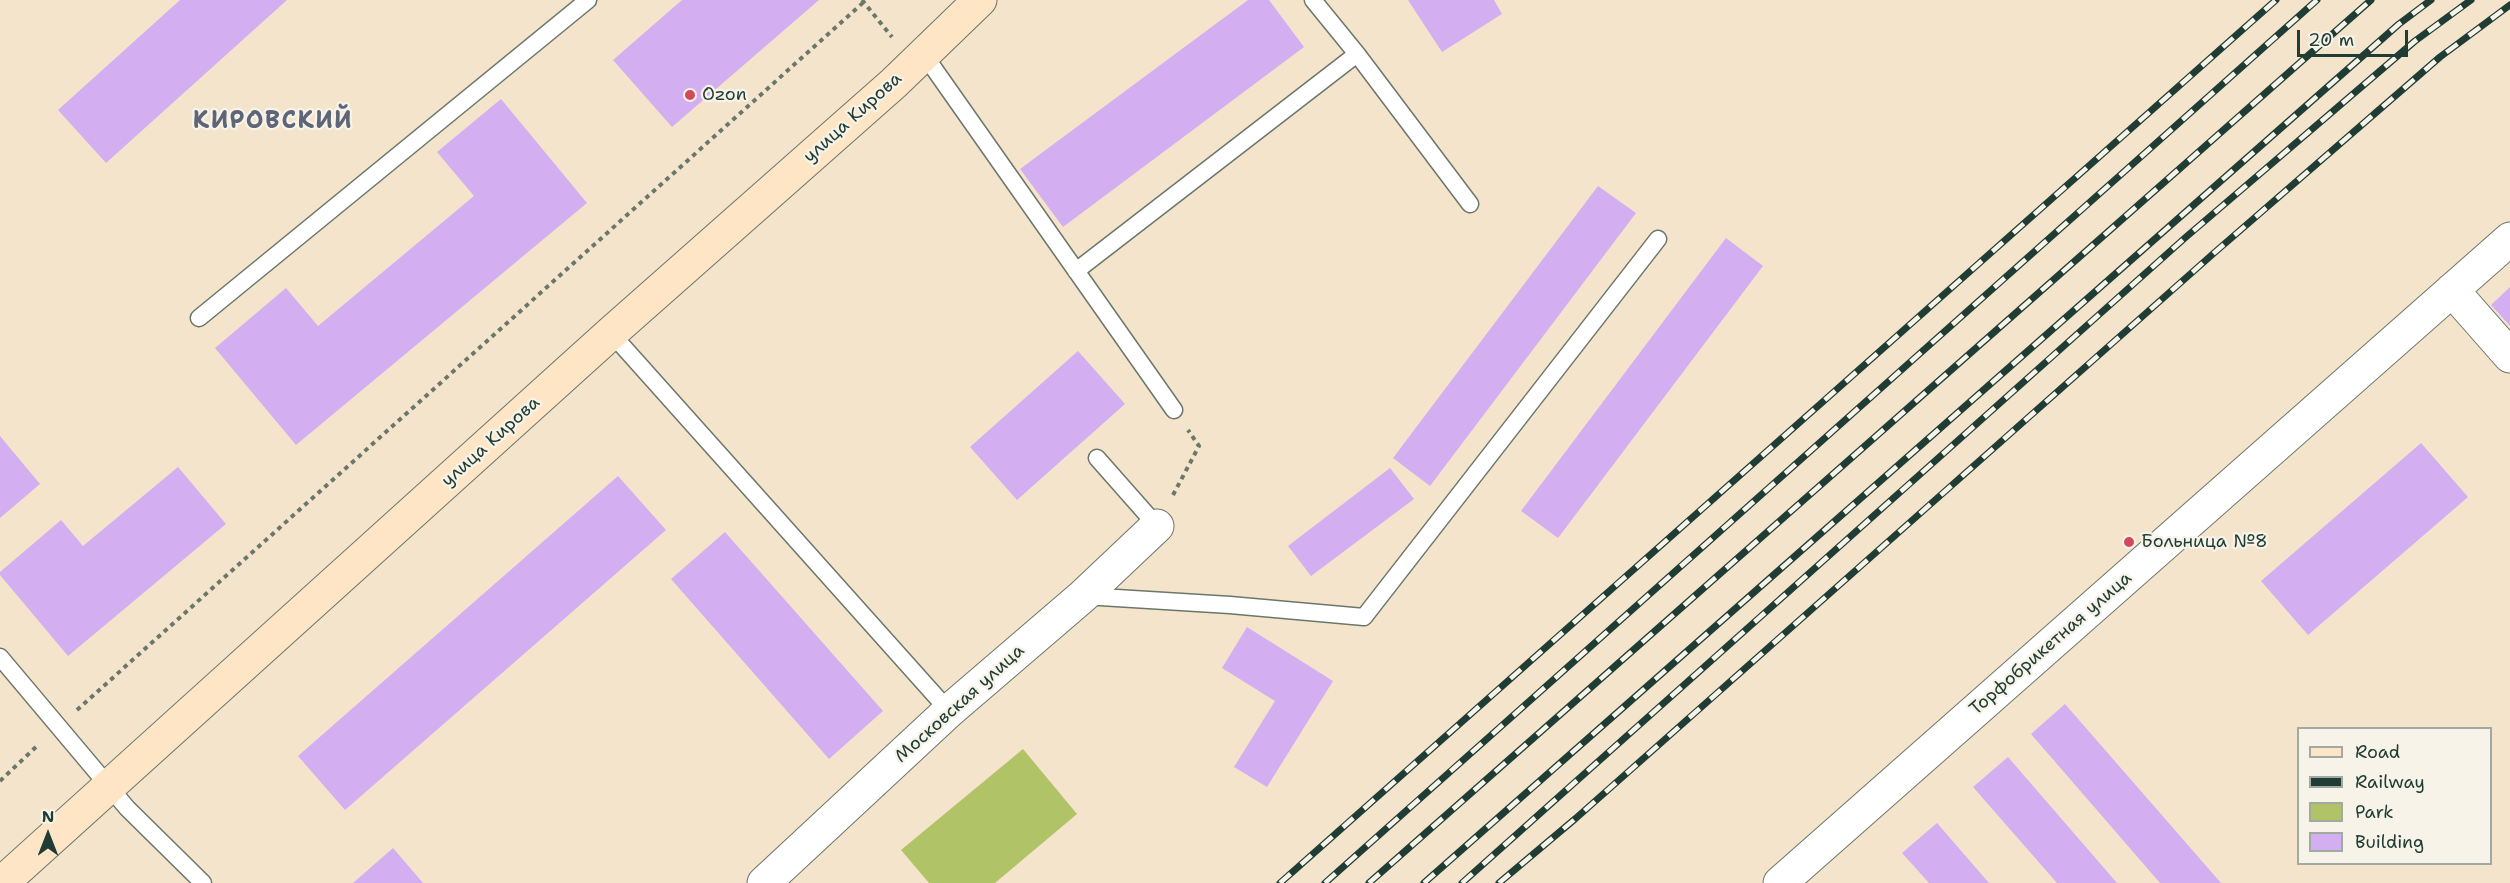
<!DOCTYPE html>
<meta charset="utf-8">
<style>
body{margin:0}
#map{position:relative;width:2510px;height:883px;overflow:hidden;background:#f5e4cc;font-family:"Shantell Sans",sans-serif}
canvas{display:block}
.legend{position:absolute;left:2297px;top:727px;width:195px;height:138px;box-sizing:border-box;background:#f7f3e8;border:2px solid #a1aaa0;margin:0;padding:8px 10px;list-style:none;font-size:18px;color:#1f3d34}
.legend li{display:flex;align-items:center;gap:12px;height:30px}
.legend b{width:30px;border:2px solid #a1aaa0}
.north{position:absolute;left:18px;top:805px;width:60px;height:60px;-webkit-text-stroke:4px #f7f3e8;paint-order:stroke;rotate:0deg;font-size:16px;font-weight:700;line-height:24px;text-align:center;color:#1f3d34}
.north::after{content:'';display:block;margin:auto;width:21px;height:27px;background:#1f3d34;clip-path:polygon(50% 0,100% 100%,50% 72%,0 100%)}
.scale{position:absolute;left:2297px;top:30px;width:111px;height:27px;box-sizing:border-box;border:3px solid #1f3d34;border-top:0;padding-left:8px;font-size:18px;line-height:21px;white-space:nowrap;color:#1f3d34;-webkit-text-stroke:4px #f7f3e8;paint-order:stroke}
</style>
<div id="map">
<canvas width="2510" height="883"></canvas>
<ul class="legend">
<li><b style="height:8px;background:#fee5c5"></b>Road</li>
<li><b style="height:8px;background:#1f3d34"></b>Railway</li>
<li><b style="height:16px;background:#b1c367"></b>Park</li>
<li><b style="height:16px;background:#d3aef1"></b>Building</li>
</ul>
<div class="north">N</div>
<div class="scale">20 m</div>
</div>
<script>
const ctx = document.querySelector('canvas').getContext('2d');
ctx.lineJoin = 'round';
function fill(path, color) { ctx.fillStyle = color; ctx.fill(path, 'evenodd'); }
function stroke(path, color, width, dash) { ctx.strokeStyle = color; ctx.lineWidth = width; ctx.lineCap = dash ? 'butt' : 'round'; ctx.setLineDash(dash || []); ctx.stroke(path); }
function label(font, color, halo, rows, align = 'center') {
  ctx.font = font + ' "Shantell Sans",sans-serif'; ctx.lineWidth = 4.5; ctx.setLineDash([]); ctx.textBaseline = 'middle'; ctx.strokeStyle = halo; ctx.fillStyle = color; for (const [text, x, y, turn = 0] of rows) {
    ctx.save(); ctx.translate(x, y); ctx.rotate((+turn || 0) * Math.PI / 180); ctx.textAlign = isNaN(turn) ? turn : align; if (halo) ctx.strokeText(text, 0, 0); ctx.fillText(text, 0, 0); ctx.restore();
  }
}
fill(new Path2D(`
 M 1023,749 L 1077,814 L 995,883 L 929,883 L 901,850 Z`), '#b1c367');
fill(new Path2D(`
 M 180,0 L 287,0 L 106,163 L 58,110 Z
 M 682,0 L 819,0 L 672,127 L 613,60 Z
 M 1248,0 L 1269,0 L 1304,47 L 1063,227 L 1020,169 Z
 M 1408,0 L 1494,0 L 1502,14 L 1442,52 Z
 M 501,99 L 587,203 L 296,445 L 215,348 L 286,288 L 318,326 L 474,196 L 437,152 Z
 M 1598,186 L 1636,213 L 1430,486 L 1393,458 Z
 M 1726,238 L 1763,266 L 1558,538 L 1521,511 Z
 M 2510,287 L 2510,326 L 2491,305 Z
 M 1078,351 L 1125,404 L 1017,500 L 970,447 Z
 M 0,436 L 40,484 L 0,518 Z
 M 2421,443 L 2468,497 L 2308,635 L 2261,581 Z
 M 178,467 L 226,524 L 68,656 L 0,575 L 0,572 L 61,520 L 83,546 Z
 M 1390,468 L 1414,499 L 1311,576 L 1288,546 Z
 M 618,476 L 666,530 L 345,810 L 298,756 Z
 M 725,532 L 883,711 L 829,759 L 671,579 Z
 M 1247,627 L 1333,681 L 1267,787 L 1234,767 L 1275,701 L 1222,668 Z
 M 2065,704 L 2221,883 L 2160,883 L 2031,734 Z
 M 2008,757 L 2117,883 L 2057,883 L 1973,787 Z
 M 1937,823 L 1989,883 L 1929,883 L 1902,853 Z
 M 393,848 L 423,883 L 353,883 Z`), '#d3aef1');
const lane = new Path2D(`
 M 1313,0 L 1357,54 L 1470,204
 M 923,53 L 1174,410
 M 1076,271 L 1357,54
 M 199,318 L 588,0
 M 611,333 L 949,711
 M 1097,458 L 1157,526
 M 1084,596 L 1230,605 L 1364,617 L 1658,239
 M 0,657 L 127,808 L 203,883`);
const street = new Path2D(`
 M 2452,290 L 2510,356
 M 764,883 L 949,711 L 1083,596 L 1157,526
 M 1780,883 L 2510,239`);
const secondary = new Path2D(`
 M 2,883 L 611,333 L 894,83 L 980,0`);
stroke(lane, '#6a7769', 19);
stroke(street, '#6a7769', 35);
stroke(secondary, '#6a7769', 35);
stroke(new Path2D(`
 M 862,0 L 892,37
 M 1173,495 L 1199,446 L 1188,430
 M 77,710 L 866,0
 M 0,781 L 38,745`), '#6a7769', 4, [4.5, 4.5]);
stroke(lane, '#fff', 16);
stroke(street, '#fff', 33);
stroke(secondary, '#fee5c5', 33);
const rail = new Path2D(`
 M 1280,883 L 2276,0
 M 1325,883 L 2317,0
 M 1369,883 L 2371,0
 M 1424,883 L 2399,24 L 2431,0
 M 1462,883 L 2186,237 L 2415,41 L 2471,0
 M 1499,883 L 1575,819 L 2214,253 L 2440,57 L 2510,5`);
stroke(rail, '#1f3d34', 7);
stroke(rail, '#f7f3e8', 4.5, [14]);
for (const [x, y, r, color] of [
 [690,95,6,"#d1495b"],
 [2129,542,6,"#d1495b"]
]) { const dot = new Path2D(); dot.arc(x, y, r, 0, 2 * Math.PI); ctx.fillStyle = color; ctx.fill(dot); stroke(dot, '#f7f3e8', 2); }
label('18px', '#1f3d34', '#f7f3e8', [
 ["Ozon",702,95],
 ["Больница №8",2141,542]
], 'left');
label('18px', '#1f3d34', '#f7f3e8', [
 ["улица Кирова",853,118,-42],
 ["улица Кирова",491,442,-42],
 ["Торфобрикетная улица",2051,644,-41],
 ["Московская улица",960,704,-42]
]);
ctx.letterSpacing = '1.5px';
label('bold 24px', '#5e6576', '#f7f3e8', [
 ["КИРОВСКИЙ",273,122]
]);
ctx.letterSpacing = '0px';
</script>
